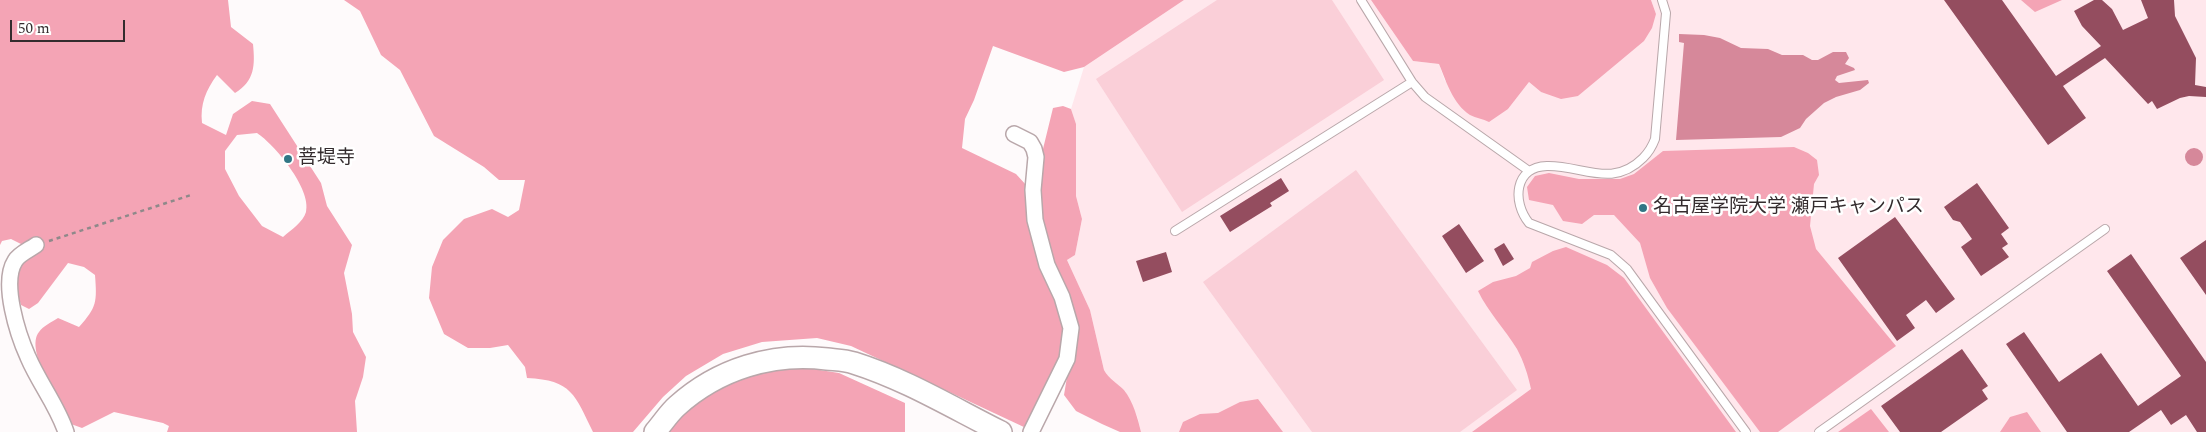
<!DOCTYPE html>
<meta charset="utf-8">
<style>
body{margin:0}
#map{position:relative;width:2206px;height:432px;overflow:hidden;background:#fefafb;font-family:Spectral,serif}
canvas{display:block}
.scale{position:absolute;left:10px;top:20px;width:115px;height:22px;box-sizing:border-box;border:2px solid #342c2e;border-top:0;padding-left:6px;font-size:15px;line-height:18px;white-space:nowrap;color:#342c2e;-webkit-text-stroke:4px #fff;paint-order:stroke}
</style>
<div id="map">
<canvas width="2206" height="432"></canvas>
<div class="scale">50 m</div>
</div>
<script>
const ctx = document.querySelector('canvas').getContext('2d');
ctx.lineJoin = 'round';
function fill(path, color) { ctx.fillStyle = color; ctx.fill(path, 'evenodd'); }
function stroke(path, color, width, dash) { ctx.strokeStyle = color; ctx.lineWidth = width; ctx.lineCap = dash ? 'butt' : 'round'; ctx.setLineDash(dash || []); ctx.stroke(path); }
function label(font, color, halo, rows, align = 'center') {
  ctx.font = font + ' Spectral,"Noto Sans JP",serif'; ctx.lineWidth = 5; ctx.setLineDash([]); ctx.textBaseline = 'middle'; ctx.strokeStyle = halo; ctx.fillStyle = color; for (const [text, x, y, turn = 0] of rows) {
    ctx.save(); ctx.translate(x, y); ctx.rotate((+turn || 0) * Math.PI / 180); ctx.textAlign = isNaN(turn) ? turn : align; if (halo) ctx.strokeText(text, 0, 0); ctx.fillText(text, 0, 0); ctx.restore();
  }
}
fill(new Path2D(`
 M 1184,0 L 1371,0 L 1413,61 L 1439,64 L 1445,81 L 1508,109 L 1529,82 L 1541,92 L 1578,96 L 1621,58 L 1656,14 L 1651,0 L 2206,0 L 2206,432 L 1141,432 L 1137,416 L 1125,391 L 1109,378 L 1104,370 L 1090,310 L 1067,260 L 1075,255 L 1082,219 L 1076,196 L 1076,125 L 1071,109 L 1084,67 Z`), '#ffe7ec');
fill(new Path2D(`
 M 1217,0 L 1332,0 L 1384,80 L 1182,212 L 1096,79 Z
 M 1356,170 L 1517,390 L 1460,432 L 1312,432 L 1203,282 Z`), '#facfd8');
fill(new Path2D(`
 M 0,0 L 228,0 L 231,27 L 253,44 C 255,65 255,81 235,93 L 217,75 C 206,90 200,104 202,123 L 226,135 L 233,114 L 252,101 L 270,104 L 321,183 L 327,206 L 352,245 L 344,273 L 352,314 L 353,332 L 366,357 L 363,377 L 355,401 L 357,432 L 167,432 L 169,426 L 163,423 L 114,412 L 82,428 L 71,424 C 61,406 24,350 39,332 C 43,326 52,322 58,318 L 79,327 C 97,307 97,302 95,275 L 84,267 L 68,263 L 38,303 L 29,309 L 21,305 C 12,277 20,265 35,242 L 21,244 L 11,239 L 2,241 L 0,245 ZM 257,133 C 274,144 312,189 306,212 C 303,222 291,230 283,237 L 262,226 L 239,196 L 225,169 L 225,151 L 237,135 Z
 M 344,0 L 1184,0 L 1084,67 L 1064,72 L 993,46 L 974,100 L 965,119 L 962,148 L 1016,174 L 1027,186 L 1064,325 L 1061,355 L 1026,428 L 851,346 L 817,338 L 762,342 L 723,354 L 686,376 L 663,397 L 633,432 L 593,432 C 575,395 572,380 527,378 L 525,367 L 508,345 L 490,348 L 468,348 L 444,334 L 429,298 L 432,267 L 443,240 L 464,219 L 492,209 L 508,217 L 519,210 L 525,180 L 499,180 L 484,167 L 434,136 L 400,70 L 381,55 L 360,11 Z
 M 1371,0 L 1651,0 L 1656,14 L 1652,28 L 1644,41 L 1578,96 L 1561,99 L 1541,92 L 1529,82 L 1508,109 L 1489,122 C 1483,119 1476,118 1470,115 C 1453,104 1446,81 1439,64 L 1413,61 Z
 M 2021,0 L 2062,0 L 2035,12 Z
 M 1063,106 L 1071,109 L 1076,124 L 1076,196 L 1082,219 L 1075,255 L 1067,260 L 1090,310 L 1104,370 C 1109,379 1117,383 1124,390 C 1133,401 1138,419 1141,432 L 1120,432 L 1102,424 L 1076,411 L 1064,395 L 1068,371 L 1058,278 L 1041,220 L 1038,194 L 1042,153 L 1053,108 Z
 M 1794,147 L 1808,153 L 1817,160 L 1819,175 L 1814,184 L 1810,226 L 1816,249 L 1896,346 L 1778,432 L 1760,432 L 1667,308 L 1650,278 L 1640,243 L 1614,215 L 1594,215 L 1582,224 L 1563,221 L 1553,205 L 1529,200 L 1527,187 L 1535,176 L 1549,173 L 1579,179 L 1620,179 L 1634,174 L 1663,151 Z
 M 1566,247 L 1607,265 L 1624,278 L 1736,432 L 1472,432 L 1531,389 C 1528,375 1524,362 1517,349 C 1505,329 1488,312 1478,291 L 1493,282 L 1516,276 L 1530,268 L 1532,262 L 1553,251 Z
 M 807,368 L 839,373 L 905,403 L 905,432 L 666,432 L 683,410 L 740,377 L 775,369 Z
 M 1258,399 L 1283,432 L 1179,432 L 1183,422 L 1200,414 L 1218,413 L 1240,402 Z
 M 1871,409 L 1889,432 L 1838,432 Z
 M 2027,412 L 2041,432 L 2000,432 L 2010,417 Z`), '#f4a4b5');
fill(new Path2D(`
 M 1679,34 L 1704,35 L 1720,38 L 1741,48 L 1768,49 L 1782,55 L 1803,55 L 1812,60 L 1818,60 L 1833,52 L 1846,52 L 1849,58 L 1845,64 L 1854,68 L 1855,70 L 1837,76 L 1835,80 L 1839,83 L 1868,80 L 1869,83 L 1860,90 L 1836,97 L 1824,103 L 1806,119 L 1800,128 L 1781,137 L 1676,140 L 1684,43 L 1679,42 Z
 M2185 157a9 9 0 1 1 18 0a9 9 0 1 1-18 0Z`), '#d6889a');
fill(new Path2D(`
 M 1944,0 L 2002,0 L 2056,76 L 2101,46 L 2082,26 L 2074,11 L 2094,0 L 2102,0 L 2112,9 L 2123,30 L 2148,18 L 2141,0 L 2174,0 L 2175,16 L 2196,58 L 2195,85 L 2206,87 L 2206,97 L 2189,96 L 2180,98 L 2157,109 L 2152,101 L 2148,104 L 2105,58 L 2063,86 L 2086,118 L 2048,145 Z
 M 1281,178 L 1289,191 L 1270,203 L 1272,206 L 1230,232 L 1220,216 Z
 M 1977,183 L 2009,228 L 2001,234 L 2008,244 L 2002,248 L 2009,257 L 1981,276 L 1961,247 L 1972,239 L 1960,222 L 1953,220 L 1944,207 Z
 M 1895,217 L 1955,299 L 1936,313 L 1926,300 L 1906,315 L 1915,328 L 1897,341 L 1838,258 Z
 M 1459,224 L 1484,261 L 1466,273 L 1442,236 Z
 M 2206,240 L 2206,295 L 2180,258 Z
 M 1504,243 L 1514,259 L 1503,266 L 1494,249 Z
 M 1166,252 L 1172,272 L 1143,282 L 1136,261 Z
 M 2131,254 L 2206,362 L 2206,432 L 2197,432 L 2186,415 L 2171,425 L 2161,410 L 2129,432 L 2067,432 L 2006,344 L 2024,332 L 2059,382 L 2101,353 L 2138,406 L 2181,376 L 2107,271 Z
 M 1962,349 L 1988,386 L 1982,390 L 1988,399 L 1941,432 L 1900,432 L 1881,406 Z`), '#944d5f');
const lane = new Path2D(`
 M 1361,0 L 1412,82 L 1425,97 L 1529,171
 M 1662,0 L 1666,13 L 1655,139 C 1652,147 1649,152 1643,158 C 1612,189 1582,165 1547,166 C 1514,167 1512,202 1529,223 L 1611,255 L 1627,269 L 1746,432
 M 1175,231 L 1412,82
 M 1819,432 L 2105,229`);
const street = new Path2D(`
 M 1014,134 L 1030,142 L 1034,149 L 1036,157 L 1033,190 L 1035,220 L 1047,265 L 1062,297 L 1071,328 L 1067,359 L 1031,432
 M 36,245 C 29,250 19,254 15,261 C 1,283 18,335 28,357 C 39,383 57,405 66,432`);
const secondary = new Path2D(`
 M 655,432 C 662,424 669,413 677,406 C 718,369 773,352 827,359 C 836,360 845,360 854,363 C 905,379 953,408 1001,432`);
stroke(lane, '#b9a7aa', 10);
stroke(street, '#b9a7aa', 18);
stroke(secondary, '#b9a7aa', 24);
stroke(new Path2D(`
 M 49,241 L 191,195`), '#8f898a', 2.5, [4, 4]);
stroke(lane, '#fff', 8);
stroke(street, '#fff', 15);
stroke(secondary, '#fff', 21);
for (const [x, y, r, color] of [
 [288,159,5,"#317685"],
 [1643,208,5,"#317685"]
]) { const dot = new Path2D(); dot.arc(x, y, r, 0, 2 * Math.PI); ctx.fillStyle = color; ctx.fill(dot); stroke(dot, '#fff', 2); }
label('19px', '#342c2e', '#fff', [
 ["菩堤寺",298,159],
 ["名古屋学院大学 瀬戸キャンパス",1653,208]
], 'left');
</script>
